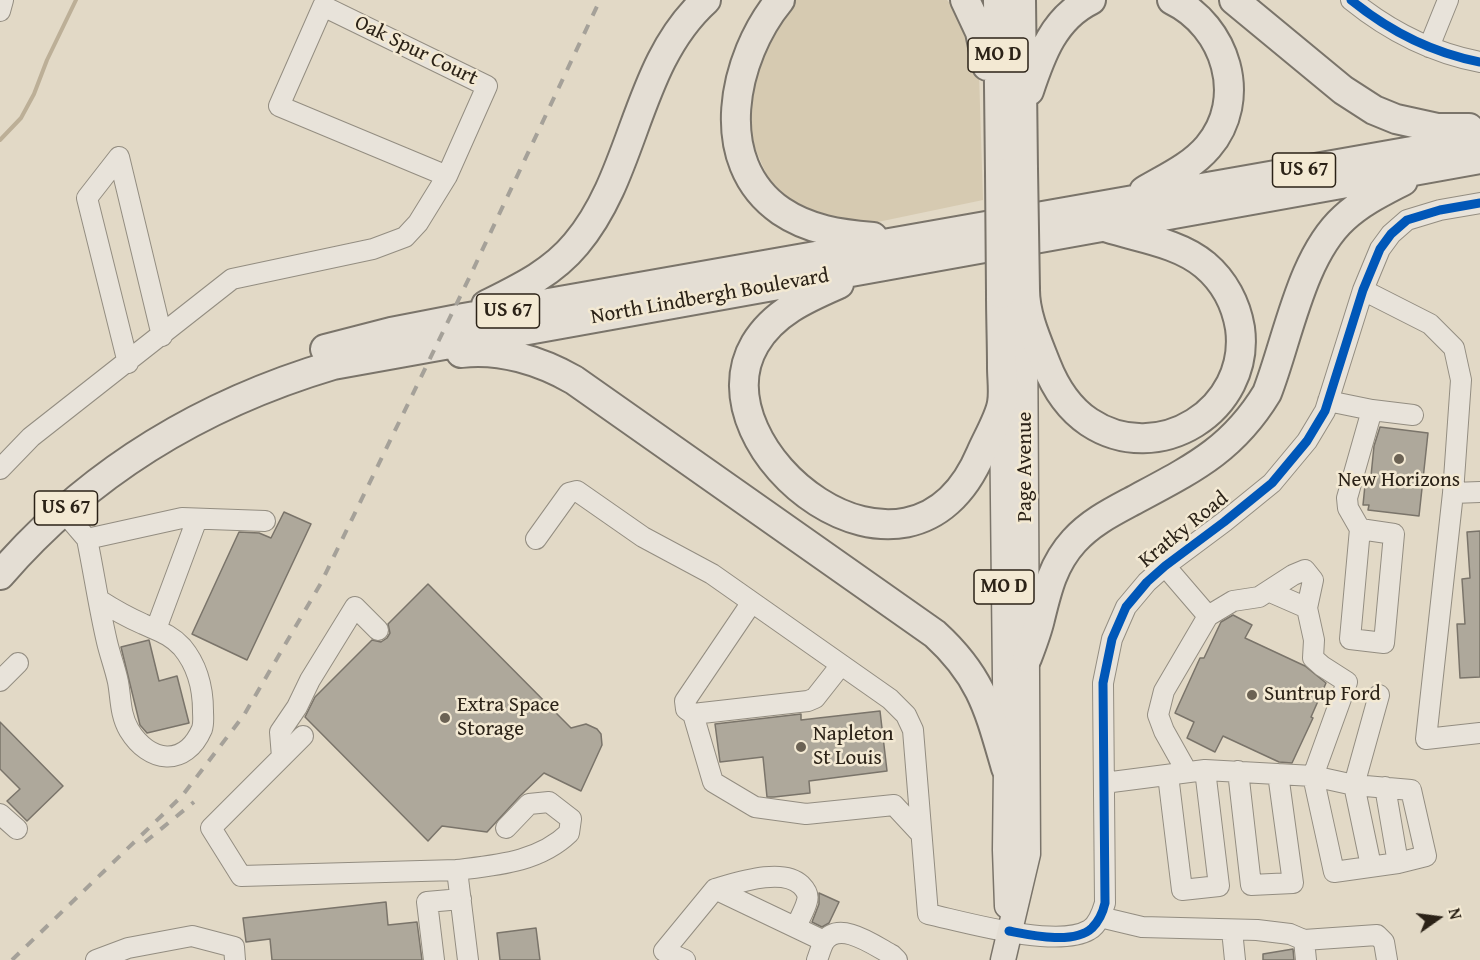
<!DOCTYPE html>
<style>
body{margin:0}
#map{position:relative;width:1480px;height:960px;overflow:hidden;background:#e2d9c6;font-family:"Gentium Book Plus",serif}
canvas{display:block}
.north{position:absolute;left:1408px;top:888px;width:60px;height:60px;-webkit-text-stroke:4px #f3e9d3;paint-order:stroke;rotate:76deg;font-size:16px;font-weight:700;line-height:24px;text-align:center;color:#2b2217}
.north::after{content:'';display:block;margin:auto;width:21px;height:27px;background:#2b2217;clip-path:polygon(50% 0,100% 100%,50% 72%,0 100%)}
</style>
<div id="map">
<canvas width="1480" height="960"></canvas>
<div class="north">N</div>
</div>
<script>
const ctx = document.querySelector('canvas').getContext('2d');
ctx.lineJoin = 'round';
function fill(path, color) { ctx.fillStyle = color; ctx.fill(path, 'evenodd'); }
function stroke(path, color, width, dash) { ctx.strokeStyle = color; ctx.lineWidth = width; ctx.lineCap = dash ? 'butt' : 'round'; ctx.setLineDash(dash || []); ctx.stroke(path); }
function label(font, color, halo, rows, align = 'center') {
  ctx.font = font + ' "Gentium Book Plus",serif'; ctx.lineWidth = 5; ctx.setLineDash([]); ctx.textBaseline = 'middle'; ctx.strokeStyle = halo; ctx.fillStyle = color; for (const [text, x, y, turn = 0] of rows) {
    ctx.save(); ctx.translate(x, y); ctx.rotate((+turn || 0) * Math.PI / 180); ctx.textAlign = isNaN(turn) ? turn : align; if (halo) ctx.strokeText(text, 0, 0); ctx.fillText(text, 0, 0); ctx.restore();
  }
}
fill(new Path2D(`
 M 796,0 L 947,0 L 960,14 L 979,74 L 983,200 L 873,223 L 833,220 L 798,208 L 768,178 L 752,141 L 750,100 L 759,65 L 777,24 Z`), '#d6cab1');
stroke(new Path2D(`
 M 0,140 L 21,118 L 34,94 L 47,60 L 76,0`), '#bcaf97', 4);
const building = new Path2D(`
 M 1380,427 L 1428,433 L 1419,516 L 1368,510 L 1369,505 L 1363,505 L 1365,485 L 1370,486 L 1374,446 Z
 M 284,512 L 311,524 L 247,660 L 192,634 L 239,532 L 259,533 L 271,538 Z
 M 1480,531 L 1480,677 L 1460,678 L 1457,624 L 1465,624 L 1462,579 L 1470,578 L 1467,532 Z
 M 428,584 L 571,728 L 586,724 L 597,729 L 601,734 L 602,745 L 581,791 L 544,773 L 520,796 L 487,832 L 442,826 L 428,841 L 305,717 L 315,697 L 372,640 L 381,642 L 387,638 L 390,633 L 388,624 Z
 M 1233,615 L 1252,625 L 1245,638 L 1305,666 L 1326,683 L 1311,717 L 1313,718 L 1292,763 L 1279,762 L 1223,736 L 1215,752 L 1187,738 L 1194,722 L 1175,713 L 1200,658 L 1204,658 L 1221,622 Z
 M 149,640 L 159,681 L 177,676 L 189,723 L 147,733 L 140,725 L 121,647 Z
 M 880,711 L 887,771 L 809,781 L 810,793 L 774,797 L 767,797 L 763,757 L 720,762 L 715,724 L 801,714 L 801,720 Z
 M 0,722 L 63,786 L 27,821 L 7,801 L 20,789 L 0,769 Z
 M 819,893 L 839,902 L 829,923 L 822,927 L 812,922 L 819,904 Z
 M 386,902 L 388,925 L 417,922 L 422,960 L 272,960 L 270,939 L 246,942 L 243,918 Z
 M 536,928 L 540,960 L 500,960 L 497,933 Z
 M 1293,949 L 1294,960 L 1263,960 L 1263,954 Z`);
fill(building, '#aea89b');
stroke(building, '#7a746a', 1.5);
const minor = new Path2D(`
 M 1351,0 C 1388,30 1433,53 1480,62
 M 0,11 L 3,0
 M 1429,47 L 1448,0
 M 1363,290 L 1430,324 L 1454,348 L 1461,380 L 1453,493 L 1480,492
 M 128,363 L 87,198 L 119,157 L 162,336
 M 1328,401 L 1372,410 L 1347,498 L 1348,508 L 1360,529 L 1394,534 L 1384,643 L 1350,639 L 1360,529
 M 1372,410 L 1413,415
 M 0,469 L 31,437 L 232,279 L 373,249 L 405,237 L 418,223 L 447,176 L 487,86 L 323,6 L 279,106 L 447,176
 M 1453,493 L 1426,739 L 1480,733
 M 63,511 L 87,539 L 182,518 L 265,521
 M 87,539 C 94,573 99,608 107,642 C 110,655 115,668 118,682 C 121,698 120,715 129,730 C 149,763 185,768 202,729 C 204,723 203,716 203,711 C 203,688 197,665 182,647 C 170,634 158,631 143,624 C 127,617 113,609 99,600
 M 536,539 L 569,493 L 577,491 L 643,537 L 712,574 L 890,699 L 906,715 L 913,730 L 928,914 C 965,922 1057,949 1089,930 C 1098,925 1102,913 1105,903 L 1103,683 L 1112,639 L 1126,607 L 1147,582 L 1165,566 L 1224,522 L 1272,483 L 1307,441 L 1325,411 L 1363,290 L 1380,249 L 1391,234 L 1407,220 L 1440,210 L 1480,203
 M 1165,566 L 1208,616
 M 1268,591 L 1307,608
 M 752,602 L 685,701 L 686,709 L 693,714 L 808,701 L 815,698 L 841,665
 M 156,629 L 197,519
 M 0,681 L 18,663
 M 693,714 L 713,782 L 755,807 L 806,814 L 894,805 L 921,834
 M 303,736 L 211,828 L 241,876 L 457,870 L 468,960
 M 282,757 L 280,732 L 297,707 L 310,680 L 355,607 L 378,630
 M 1238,771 L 1251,885 L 1293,883 L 1278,774
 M 1168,775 L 1182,890 L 1219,886 L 1205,770
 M 1104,783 L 1205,770 L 1313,776 L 1354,785 L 1411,790 L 1426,856 L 1398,863 L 1334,872 L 1313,776 L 1347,682 L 1322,666 L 1313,658 L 1314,640 L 1307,608 L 1313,580 L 1305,570 L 1293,575 L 1259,597 L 1233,601 L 1208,616 L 1164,691 L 1158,715 L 1164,731 L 1187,772
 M 1385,787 L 1398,863
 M 0,814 L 17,829
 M 1371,866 L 1354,785 L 1379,695
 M 457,870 C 497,865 539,862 569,833 L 571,819 L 549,802 L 529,804 L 506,828
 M 715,889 C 737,883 782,867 801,885 C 805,889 809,895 807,901 C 805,910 799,919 796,927
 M 1100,917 L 1142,927 L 1257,930 L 1290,934 L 1304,940 L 1377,935 L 1384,942 L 1387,960
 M 1232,930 L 1235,960
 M 1304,940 L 1306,960
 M 96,960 L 128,948 L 192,936 L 234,947 L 235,960
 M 434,960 L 427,902 L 461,899
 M 685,960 L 664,951 L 715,889 L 824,941
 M 817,960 C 819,955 821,947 824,942 C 839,919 875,946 892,955 L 897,960`);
const major = new Path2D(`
 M 1002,410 L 1006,768 L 1005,850 L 1007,906
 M 1003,960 L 1028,854 L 1025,319`);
const highway = new Path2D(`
 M 780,0 C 733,57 710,162 781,211 C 809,230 840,234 873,237
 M 965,0 L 980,32 L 987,66
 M 998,0 L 1000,173
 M 1021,0 L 1023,169
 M 1234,0 L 1343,90 L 1374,110 L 1396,119 L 1437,128 L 1469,128
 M 1029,91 C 1041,55 1054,18 1091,0
 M 1144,191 C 1166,178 1191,167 1208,147 C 1249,99 1226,26 1172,0
 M 839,284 C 807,298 774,312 755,344 C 693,449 909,623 981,453 C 987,439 1000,417 1002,403 C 1004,392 1002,379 1002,367 C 1002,343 1001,318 1001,294
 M 1025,290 C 1025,315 1037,341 1046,364 C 1055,387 1068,408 1089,422 C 1158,468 1251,410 1240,328 C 1236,304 1224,281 1205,265 C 1179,243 1140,238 1108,228
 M 486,305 C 520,288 552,273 576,244 C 636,173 635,64 706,0
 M 325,349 L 391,332 L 458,319 L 1480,139
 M 461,353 C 500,348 541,361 574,380 L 935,634 C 982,677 989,710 1006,768
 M 0,575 C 90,471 202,404 333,365 L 1480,159
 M 1027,658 C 1032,645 1037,632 1040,619 C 1047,590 1053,564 1074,541 C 1092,521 1116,510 1138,498 C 1194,468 1233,449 1267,393 C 1288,339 1301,257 1344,218 C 1361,202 1382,192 1403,181`);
stroke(minor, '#938d81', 22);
stroke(major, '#7a746a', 27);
stroke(highway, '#7a746a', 32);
stroke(minor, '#e8e3da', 20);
stroke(major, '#e4ded4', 24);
stroke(highway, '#e4ded4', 28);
stroke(new Path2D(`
 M 145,842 L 194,802
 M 12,960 L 182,796 L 244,715 L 321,583 L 471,274 L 600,0`), '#a5a199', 4, [10, 10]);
const highwayBridge = new Path2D(`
 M 1023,169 L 1025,290
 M 1000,173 L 1001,294`);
stroke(highwayBridge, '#7a746a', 32, []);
stroke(highwayBridge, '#e4ded4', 28);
stroke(new Path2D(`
 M 1351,0 C 1388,30 1433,53 1480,62
 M 1009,931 C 1030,935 1074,945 1092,928 C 1099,921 1103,912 1105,903 L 1103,683 L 1112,639 L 1126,607 L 1147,582 L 1165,566 L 1224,522 L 1272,483 L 1307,441 L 1325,411 L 1363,290 L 1380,249 L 1391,234 L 1407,220 L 1440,210 L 1480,203`), '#0057b8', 9);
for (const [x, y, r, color] of [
 [1399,459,6,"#6b6254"],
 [1252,695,6,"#6b6254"],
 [445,718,6,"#6b6254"],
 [801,747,6,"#6b6254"]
]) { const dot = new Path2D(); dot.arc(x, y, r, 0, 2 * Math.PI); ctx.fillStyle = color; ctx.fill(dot); stroke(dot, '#f3e9d3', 2); }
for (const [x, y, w] of [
 [998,55,60],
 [1304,170,63],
 [508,311,63],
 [66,508,63],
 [1004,587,60]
]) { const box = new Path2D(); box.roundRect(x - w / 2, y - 17, w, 34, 4.5); ctx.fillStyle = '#f3e9d3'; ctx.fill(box); stroke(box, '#2b2217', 1.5); }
label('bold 20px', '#2b2217', null, [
 ["MO D",998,55],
 ["US 67",1304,170],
 ["US 67",508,311],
 ["US 67",66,508],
 ["MO D",1004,587]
]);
label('21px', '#2b2217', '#f3e9d3', [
 ["Oak Spur Court",416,51,26],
 ["North Lindbergh Boulevard",710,297,-10],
 ["Page Avenue",1026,467,-90],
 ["Kratky Road",1184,530,-39]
]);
label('21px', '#2b2217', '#f3e9d3', [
 ["New Horizons",1399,481,"center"],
 ["Suntrup Ford",1264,695],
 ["Extra Space",457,706],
 ["Storage",457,730],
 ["Napleton",813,735],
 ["St Louis",813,759]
], 'left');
</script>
